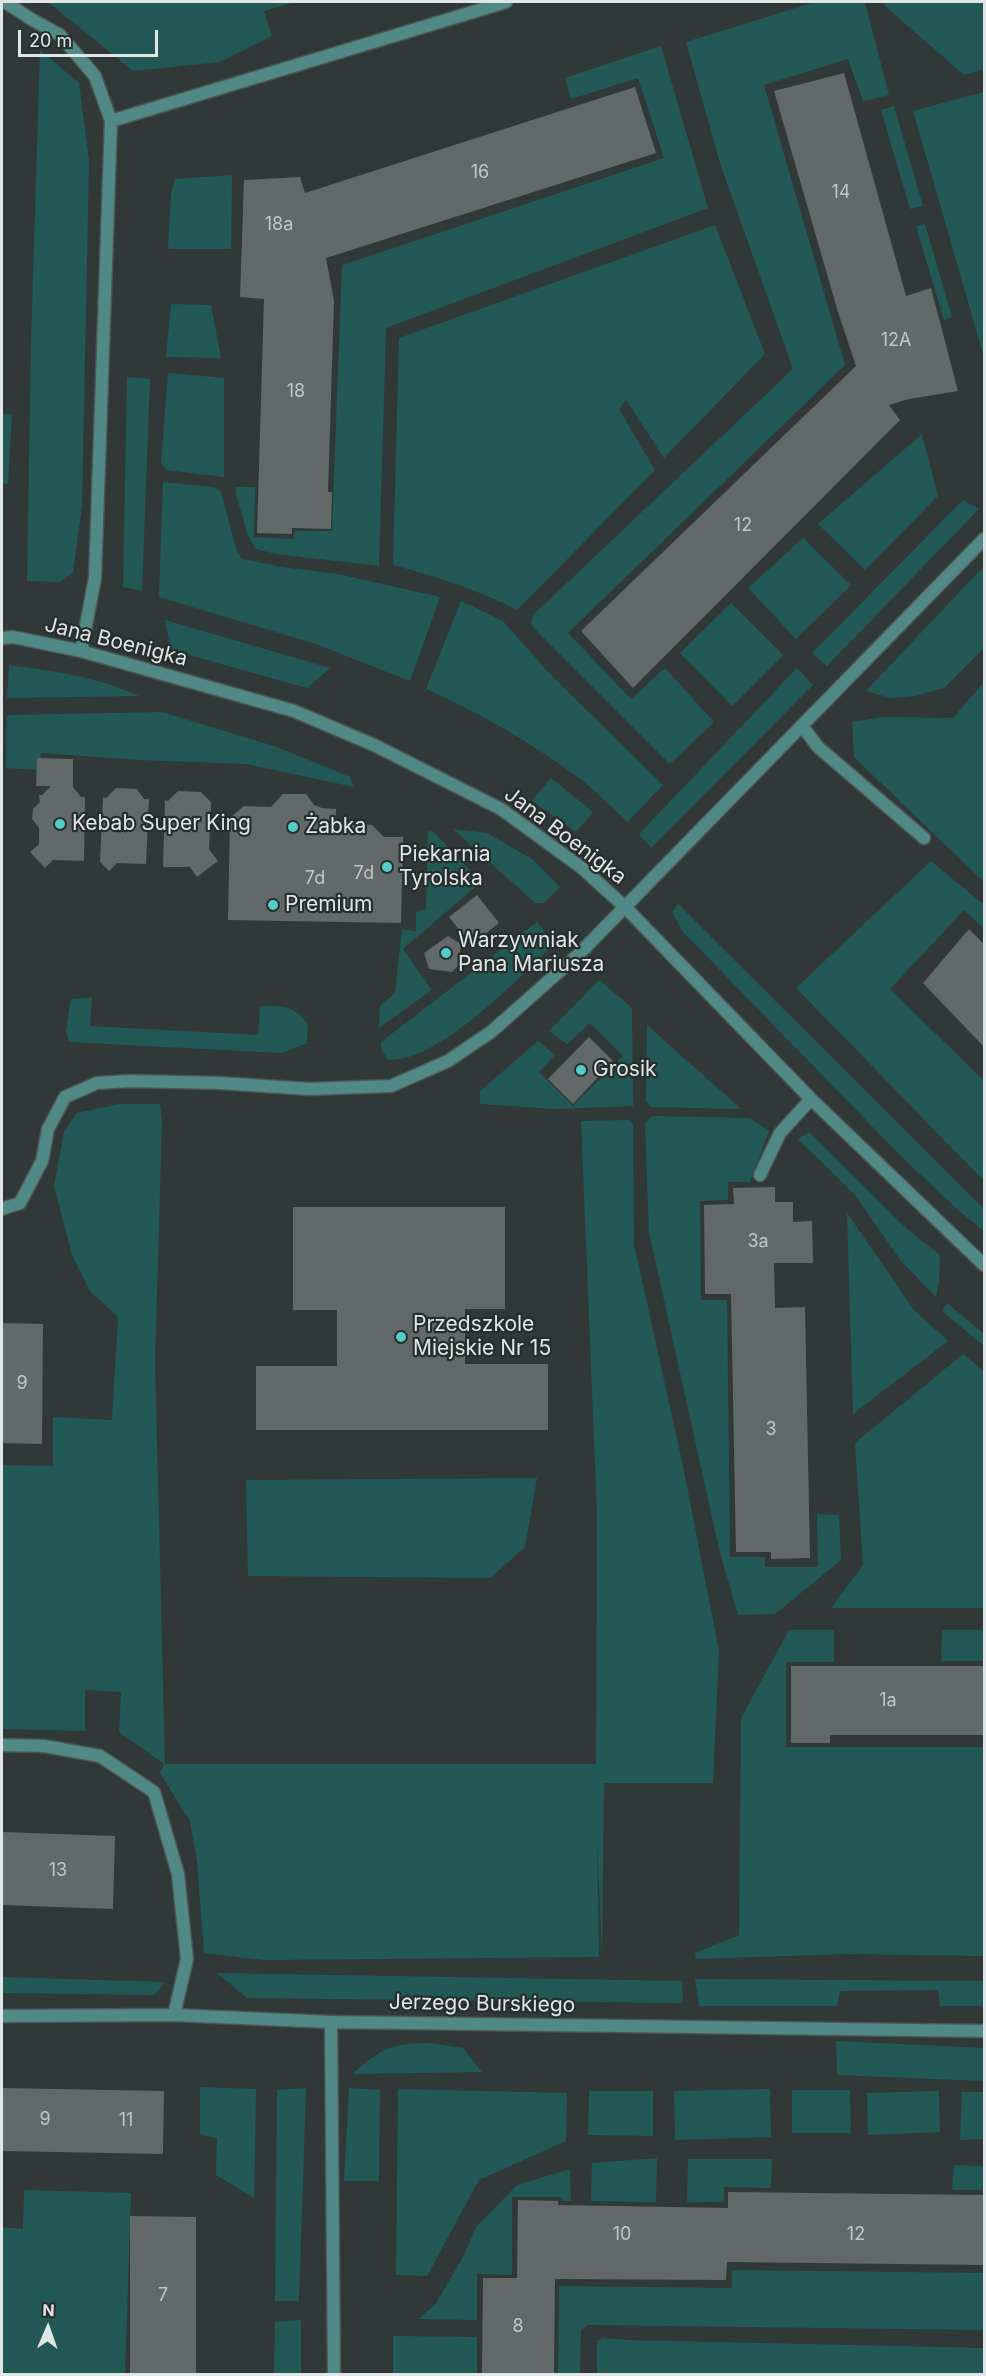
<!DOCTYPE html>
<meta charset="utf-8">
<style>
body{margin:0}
#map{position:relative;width:986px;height:2376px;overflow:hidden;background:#303938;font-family:Inter,sans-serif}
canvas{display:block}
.frame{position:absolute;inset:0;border:3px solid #e0e5e5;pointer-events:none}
.north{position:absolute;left:18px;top:2298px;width:60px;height:60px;-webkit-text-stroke:4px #272f2e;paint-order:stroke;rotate:2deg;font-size:16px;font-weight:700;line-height:24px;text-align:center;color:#e0e5e5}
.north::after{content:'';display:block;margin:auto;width:21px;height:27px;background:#e0e5e5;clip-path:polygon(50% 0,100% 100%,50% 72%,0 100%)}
.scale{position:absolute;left:18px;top:30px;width:140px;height:27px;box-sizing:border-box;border:3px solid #e0e5e5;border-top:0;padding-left:8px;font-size:18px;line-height:21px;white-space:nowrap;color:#e0e5e5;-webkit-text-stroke:4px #272f2e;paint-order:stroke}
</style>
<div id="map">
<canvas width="986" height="2376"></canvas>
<div class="frame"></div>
<div class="north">N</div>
<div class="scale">20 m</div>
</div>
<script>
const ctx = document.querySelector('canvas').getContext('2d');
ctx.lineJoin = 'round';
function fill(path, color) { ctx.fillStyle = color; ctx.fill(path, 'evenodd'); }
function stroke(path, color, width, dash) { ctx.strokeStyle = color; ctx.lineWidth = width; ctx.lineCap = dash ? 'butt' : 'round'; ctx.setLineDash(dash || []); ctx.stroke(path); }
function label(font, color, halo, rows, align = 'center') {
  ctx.font = font + ' Inter,sans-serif'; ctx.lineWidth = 4.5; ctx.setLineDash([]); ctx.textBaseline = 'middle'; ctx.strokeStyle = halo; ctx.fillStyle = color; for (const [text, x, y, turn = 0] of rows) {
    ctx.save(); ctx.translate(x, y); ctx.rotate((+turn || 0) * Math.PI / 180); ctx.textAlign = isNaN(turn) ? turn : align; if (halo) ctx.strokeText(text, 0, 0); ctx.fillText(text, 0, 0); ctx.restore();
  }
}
fill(new Path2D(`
 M 48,2 L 295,2 L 264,11 L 272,36 L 220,62 L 133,71 Z
 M 815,2 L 865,2 L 889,95 L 863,101 L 848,59 L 764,85 L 845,365 L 568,633 L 631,699 L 665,668 L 714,722 L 670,764 L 531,625 L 533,615 L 793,369 L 720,163 L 686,42 Z
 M 884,2 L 984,2 L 984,69 L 964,75 L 885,6 Z
 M 661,46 L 708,208 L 386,328 L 379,566 L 276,554 L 256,549 L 248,536 L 236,494 L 236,487 L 255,487 L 254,537 L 294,539 L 295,531 L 332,531 L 342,265 L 664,158 L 638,78 L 571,99 L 565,78 Z
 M 40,50 L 79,83 L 89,160 L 82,506 L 73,572 L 60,582 L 27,581 L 31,343 Z
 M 984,92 L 984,357 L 913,111 Z
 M 894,106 L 923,206 L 910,209 L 881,110 Z
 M 232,175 L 231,249 L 168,249 L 171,194 L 175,179 Z
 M 925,224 L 952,317 L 944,320 L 916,226 Z
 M 715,225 L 765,354 L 664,458 L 626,400 L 619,409 L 655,470 L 517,610 C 476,589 438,577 393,565 L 399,338 Z
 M 171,304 L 211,305 L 221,358 L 166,357 Z
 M 168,373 L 224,378 L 224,477 L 166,470 L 161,462 Z
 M 127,377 L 150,379 L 142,591 L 123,587 Z
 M 2,414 L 12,414 L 8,484 L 2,483 Z
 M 922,434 L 938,496 L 865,570 L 818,524 Z
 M 163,482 L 214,487 L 221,492 L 237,552 L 242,559 L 282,567 L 338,574 L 440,597 L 410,681 L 316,644 L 159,597 Z
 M 963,500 L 979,509 L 827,666 L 812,653 Z
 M 803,538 L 851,585 L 796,639 L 748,588 Z
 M 984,566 L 984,648 L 944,688 L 915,696 L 891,698 L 866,691 Z
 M 461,601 L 503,621 L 549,673 L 663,785 L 627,822 C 612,807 596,791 579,778 C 532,743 480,713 426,689 Z
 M 731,603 L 783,655 L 732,706 L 680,653 Z
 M 165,620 L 330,668 L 307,688 L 171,650 Z
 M 9,665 C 54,671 98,677 139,696 L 7,698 Z
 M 797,668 L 813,685 L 651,848 L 639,834 Z
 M 984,682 L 984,882 L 854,757 L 852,722 L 883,717 L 953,718 Z
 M 162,712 L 277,747 L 350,777 L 354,787 L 246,764 L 140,760 L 41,753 L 39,770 L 6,768 L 7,715 Z
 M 551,778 L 593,812 L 576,832 L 532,801 Z
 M 453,829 L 487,833 L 532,859 L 560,887 L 544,903 L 535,903 Z
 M 428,831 L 434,832 L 481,882 L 403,949 L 432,990 L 379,1028 L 380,1006 L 395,993 L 402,929 L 416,931 L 416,912 L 426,909 Z
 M 931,861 L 984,905 L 984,929 L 964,910 L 890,989 L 984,1081 L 984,1181 L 796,988 Z
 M 678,904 L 984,1209 L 984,1231 L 958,1210 L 902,1157 L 683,932 L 672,912 Z
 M 537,922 L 554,944 C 518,979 439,1062 388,1060 L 381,1049 L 381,1042 Z
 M 599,980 L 632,1008 L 633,1106 L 555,1109 L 480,1104 L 480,1091 L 538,1041 L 555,1055 L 539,1072 L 573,1106 L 623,1056 L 590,1023 L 567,1044 L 549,1031 Z
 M 92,997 L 90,1026 L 258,1035 L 260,1006 C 282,1005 294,1005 308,1024 L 307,1043 L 282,1053 L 69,1042 L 66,1031 L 71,999 Z
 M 647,1025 L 741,1109 L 651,1107 L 646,1101 Z
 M 120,1104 L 160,1104 L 162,1121 L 155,1362 L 165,1764 L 596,1764 L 597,1513 L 581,1121 L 629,1120 L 633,1124 L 634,1244 L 683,1466 L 719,1651 L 713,1783 L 604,1783 L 602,1955 L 597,1835 L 599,1957 L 264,1960 L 204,1953 L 197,1861 L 190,1821 L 160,1773 L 164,1764 L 119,1732 L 121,1692 L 85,1690 L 85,1731 L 2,1729 L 2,1465 L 53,1466 L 53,1417 L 112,1420 L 118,1317 L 90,1291 L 72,1255 L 54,1186 L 64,1132 L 77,1113 Z
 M 652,1116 L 750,1118 L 769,1131 L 750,1182 L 728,1182 L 728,1200 L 700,1201 L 701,1300 L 727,1300 L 730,1557 L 765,1557 L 765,1567 L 818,1567 L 817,1514 L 839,1515 L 841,1560 L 775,1614 L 738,1615 L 719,1549 L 649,1232 L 645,1123 Z
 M 809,1132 L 908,1230 L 940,1255 L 939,1281 L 936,1297 L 901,1261 L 855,1195 L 798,1139 Z
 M 847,1213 L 914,1310 L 948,1341 L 853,1414 Z
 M 947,1303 L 984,1334 L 984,1346 L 942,1311 Z
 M 963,1354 L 984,1371 L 984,1608 L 831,1608 L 863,1565 L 855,1443 Z
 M 537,1478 L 525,1547 L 490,1578 L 248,1576 L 246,1480 Z
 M 789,1630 L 834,1630 L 834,1662 L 786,1662 L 786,1747 L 984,1747 L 984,1956 L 848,1954 L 696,1959 L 695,1953 L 739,1935 L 741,1718 Z
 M 942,1630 L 984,1630 L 984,1661 L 941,1661 Z
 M 217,1973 L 682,1981 L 683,2003 L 247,1998 Z
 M 2,1977 L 165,1982 L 154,1995 L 2,1993 Z
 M 695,1979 L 984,1981 L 984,2006 L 940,2006 L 938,1990 L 840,1991 L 837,2006 L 699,2006 Z
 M 836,2041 L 984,2048 L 984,2081 L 837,2075 Z
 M 428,2043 L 463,2048 L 482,2072 L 352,2074 C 383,2048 388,2044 428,2043 Z
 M 200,2087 L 256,2089 L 254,2198 L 216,2175 L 217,2138 L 200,2135 Z
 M 306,2088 L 299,2301 L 275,2301 L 277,2090 Z
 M 349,2088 L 380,2090 L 379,2181 L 344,2181 Z
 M 398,2089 L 567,2093 L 566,2141 L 479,2180 L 427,2276 L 396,2275 Z
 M 770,2089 L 771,2137 L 675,2140 L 674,2091 Z
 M 792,2090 L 850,2090 L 851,2133 L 792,2133 Z
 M 589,2091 L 653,2091 L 653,2136 L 588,2135 Z
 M 939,2091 L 940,2132 L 868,2135 L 867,2093 Z
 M 962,2092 L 984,2092 L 984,2139 L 960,2140 Z
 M 657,2158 L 656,2202 L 591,2201 L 592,2163 Z
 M 688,2159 L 772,2159 L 771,2188 L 724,2187 L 724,2202 L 687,2202 Z
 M 954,2165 L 984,2166 L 984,2190 L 952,2190 Z
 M 570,2169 L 571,2201 L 563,2201 L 562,2197 L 512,2197 L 512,2275 L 477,2274 L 477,2320 L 418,2319 L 435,2305 L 463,2257 L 476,2227 L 517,2185 Z
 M 24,2190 L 131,2193 L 125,2374 L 2,2374 L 2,2227 L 23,2229 Z
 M 732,2270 L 984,2273 L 984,2330 L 588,2325 L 581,2330 L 580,2374 L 558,2374 L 559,2286 L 732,2288 Z
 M 301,2320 L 301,2374 L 274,2374 L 275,2322 Z
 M 393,2336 L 477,2337 L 477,2374 L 393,2374 Z
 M 603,2338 L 625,2340 L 984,2348 L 984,2374 L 597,2374 L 597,2341 Z`), '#225956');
fill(new Path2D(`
 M 844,73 L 906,296 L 931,288 L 958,391 L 909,399 L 889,405 L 900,420 L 633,688 L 581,631 L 856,366 L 838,312 L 774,91 Z
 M 635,87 L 656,153 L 326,258 L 334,301 L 328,492 L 332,492 L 331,529 L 292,528 L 292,534 L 257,533 L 264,299 L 240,297 L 244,180 L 300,177 L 305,193 Z
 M 37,758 L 73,759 L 73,787 L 81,797 L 85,797 L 84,861 L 53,860 L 45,868 L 30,852 L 39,844 L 39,828 L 32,819 L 33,809 L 40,802 L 39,795 L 42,795 L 51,786 L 36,786 Z
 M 116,788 L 137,789 L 144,799 L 149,799 L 146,864 L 117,863 L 109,871 L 100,862 L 103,797 L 106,798 Z
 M 178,791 L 201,792 L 211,802 L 209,849 L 218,861 L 197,877 L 190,867 L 163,867 L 165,800 L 168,801 Z
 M 283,794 L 306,794 L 314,805 L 322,808 L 336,809 L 335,835 L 341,835 L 354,824 L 372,825 L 384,837 L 403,837 L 401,923 L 228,920 L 230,818 L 244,806 L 271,807 Z
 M 477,895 L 499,923 L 471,945 L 449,917 Z
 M 969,929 L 984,944 L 984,1047 L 923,983 Z
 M 448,936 L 461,944 L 458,966 L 452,972 L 429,969 L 424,953 Z
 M 589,1037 L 613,1061 L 573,1104 L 548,1079 Z
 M 775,1187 L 775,1202 L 793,1202 L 793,1222 L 812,1221 L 813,1263 L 774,1263 L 775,1308 L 805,1307 L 810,1558 L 771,1559 L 771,1552 L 736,1552 L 731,1294 L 705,1294 L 704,1205 L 734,1204 L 733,1188 Z
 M 293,1207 L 505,1207 L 505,1309 L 465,1309 L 465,1364 L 548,1364 L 548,1430 L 256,1430 L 256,1366 L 337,1366 L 337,1310 L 293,1310 Z
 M 2,1323 L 43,1324 L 42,1444 L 2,1443 Z
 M 791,1666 L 984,1666 L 984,1735 L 830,1735 L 830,1743 L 791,1743 Z
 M 2,1832 L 115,1836 L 113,1909 L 2,1905 Z
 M 2,2088 L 164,2091 L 163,2154 L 2,2151 Z
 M 728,2192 L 984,2195 L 984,2265 L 727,2262 L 726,2280 L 555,2279 L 554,2374 L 482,2374 L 483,2278 L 517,2278 L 518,2200 L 558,2201 L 558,2205 L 728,2208 Z
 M 130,2216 L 196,2217 L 196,2374 L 130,2374 Z`), '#616a69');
const lane = new Path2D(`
 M 5,2 L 31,19 L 60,35 L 95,76 L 111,121 L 95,578 L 81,651
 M 111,121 L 506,2
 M 802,726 L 818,747 L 924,838
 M 760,1175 L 780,1133 L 811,1099
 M 2,1209 L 20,1203 L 42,1161 L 48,1129 L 65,1097 L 97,1083 L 130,1081 L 220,1083 L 309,1089 L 391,1086 L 448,1061 L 491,1032 L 579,954 L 984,539
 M 2,1745 L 44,1746 L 100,1756 L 154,1792 L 178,1874 L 187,1959 L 174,2015
 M 2,2016 L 174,2015 L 331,2022`);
const street = new Path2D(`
 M 2,638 L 13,637 L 81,651 L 294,711 L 374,745 L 501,809 L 582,868 L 625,907 L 811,1099 L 984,1265
 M 334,2374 L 331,2022 L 984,2031`);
stroke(lane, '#4c5554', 15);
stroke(street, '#4c5554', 15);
stroke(lane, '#508986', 12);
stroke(street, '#508986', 12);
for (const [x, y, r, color] of [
 [60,824,6,"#54cdc8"],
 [293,827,6,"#54cdc8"],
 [387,867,6,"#54cdc8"],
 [273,905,6,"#54cdc8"],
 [446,953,6,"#54cdc8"],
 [581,1070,6,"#54cdc8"],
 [401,1337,6,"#54cdc8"]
]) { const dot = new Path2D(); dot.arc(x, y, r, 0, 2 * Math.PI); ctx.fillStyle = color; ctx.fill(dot); stroke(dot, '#272f2e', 2); }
label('18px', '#c0c6c6', null, [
 ["16",480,173],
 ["14",841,193],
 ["18a",279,225],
 ["12A",896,341],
 ["18",296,392],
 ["12",743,526],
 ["7d",364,874],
 ["7d",315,879],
 ["3a",758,1242],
 ["9",22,1384],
 ["3",771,1430],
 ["1a",888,1701],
 ["13",58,1871],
 ["9",45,2120],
 ["11",126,2121],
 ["10",622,2235],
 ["12",856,2235],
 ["7",163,2296],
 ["8",518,2327]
]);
label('21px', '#e0e5e5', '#272f2e', [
 ["Jana Boenigka",116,642,14],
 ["Jana Boenigka",565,836,37],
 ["Jerzego Burskiego",482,2004,1]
]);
label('21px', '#e0e5e5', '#272f2e', [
 ["Kebab Super King",72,824],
 ["Żabka",305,827],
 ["Piekarnia",399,855],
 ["Tyrolska",399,879],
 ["Premium",285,905],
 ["Warzywniak",458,941],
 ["Pana Mariusza",458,965],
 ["Grosik",593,1070],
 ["Przedszkole",413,1325],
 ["Miejskie Nr 15",413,1349]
], 'left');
</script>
